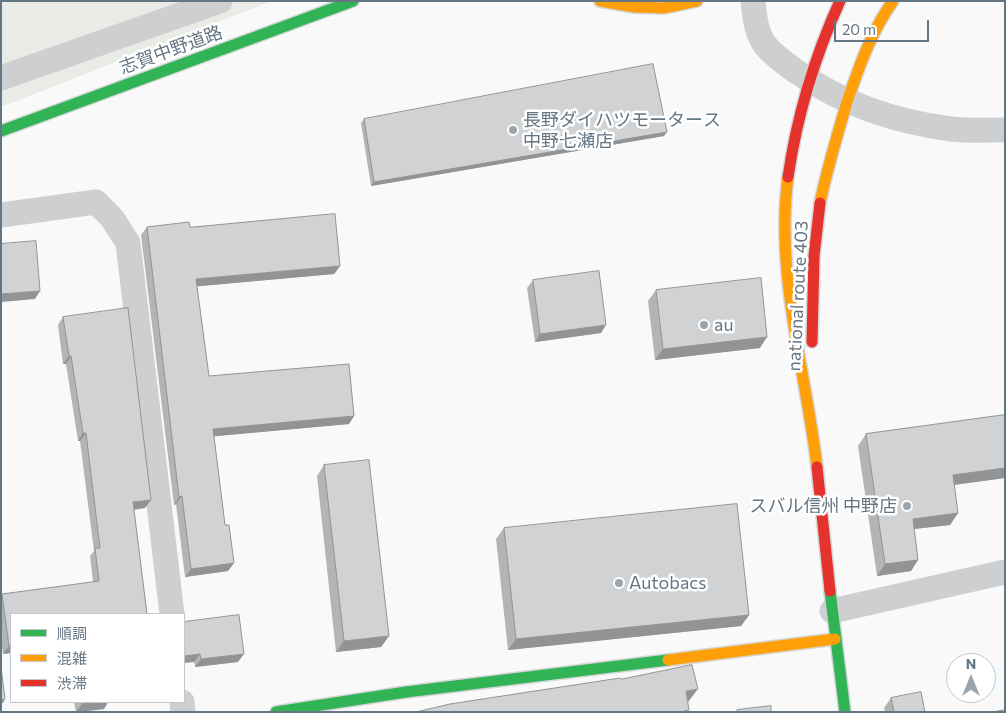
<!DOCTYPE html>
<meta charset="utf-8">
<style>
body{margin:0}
#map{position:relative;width:1006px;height:713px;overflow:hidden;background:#f9f9f9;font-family:Commissioner,"Noto Sans JP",sans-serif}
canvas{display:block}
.frame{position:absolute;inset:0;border:2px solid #657683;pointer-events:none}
.legend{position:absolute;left:10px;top:613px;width:175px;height:90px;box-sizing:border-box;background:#fff;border:1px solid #c1c8cd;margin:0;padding:6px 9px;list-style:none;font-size:15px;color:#657683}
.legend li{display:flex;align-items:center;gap:10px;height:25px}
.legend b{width:25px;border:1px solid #c1c8cd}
.north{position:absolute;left:946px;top:653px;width:50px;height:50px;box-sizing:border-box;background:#fff;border:1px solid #c1c8cd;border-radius:50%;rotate:0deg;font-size:14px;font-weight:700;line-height:20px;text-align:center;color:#657683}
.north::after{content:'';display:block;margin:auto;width:18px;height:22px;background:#99a4ac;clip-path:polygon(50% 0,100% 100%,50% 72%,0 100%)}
.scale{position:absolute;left:834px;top:20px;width:95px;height:22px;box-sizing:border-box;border:2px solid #657683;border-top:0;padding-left:6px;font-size:15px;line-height:18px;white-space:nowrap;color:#657683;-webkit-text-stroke:4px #fff;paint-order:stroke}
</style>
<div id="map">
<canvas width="1006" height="713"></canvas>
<div class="frame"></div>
<ul class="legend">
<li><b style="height:6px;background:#30b455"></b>順調</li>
<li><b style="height:6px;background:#ff9f0a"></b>混雑</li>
<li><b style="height:6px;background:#e5322d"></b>渋滞</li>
</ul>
<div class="north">N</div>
<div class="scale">20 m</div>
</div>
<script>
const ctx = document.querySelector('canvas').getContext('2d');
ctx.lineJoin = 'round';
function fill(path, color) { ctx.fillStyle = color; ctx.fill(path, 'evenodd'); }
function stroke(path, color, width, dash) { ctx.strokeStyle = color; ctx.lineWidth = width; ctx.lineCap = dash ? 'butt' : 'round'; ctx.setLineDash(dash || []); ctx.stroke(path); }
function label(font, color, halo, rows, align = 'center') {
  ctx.font = font + ' Commissioner,"Noto Sans JP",sans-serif'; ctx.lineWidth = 5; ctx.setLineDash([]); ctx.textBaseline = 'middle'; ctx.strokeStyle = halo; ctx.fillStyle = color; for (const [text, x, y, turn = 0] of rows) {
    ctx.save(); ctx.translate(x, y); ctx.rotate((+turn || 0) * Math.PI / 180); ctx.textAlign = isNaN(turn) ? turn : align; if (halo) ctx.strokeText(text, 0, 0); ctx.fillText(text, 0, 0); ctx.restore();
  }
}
fill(new Path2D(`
 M 1,1 L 269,1 L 269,2 L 1,107 Z`), '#e8ebe6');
const fast = new Path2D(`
 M 1,131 L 353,1
 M 830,591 L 845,712
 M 276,712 L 406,692 L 668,660`);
const slow = new Path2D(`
 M 600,1 L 634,7 L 664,8 L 697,1
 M 788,177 C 775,275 806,371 817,467
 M 820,203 C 827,169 837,136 847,102 C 859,67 871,32 893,1
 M 668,660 L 835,639`);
const jam = new Path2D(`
 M 788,177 C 797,116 814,58 840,1
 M 812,342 L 814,256 L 820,203
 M 817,467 L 830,591`);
stroke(fast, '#d5d6d7', 14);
stroke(slow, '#d5d6d7', 14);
stroke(jam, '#d5d6d7', 14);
stroke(new Path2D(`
 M 753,1 C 754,15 757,34 765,45 C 774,56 786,64 797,72 C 843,104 896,122 951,129 C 968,131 987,130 1005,130
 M 1,78 L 220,1
 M 1,215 L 96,202 L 112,218 L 128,243 L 172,614
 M 832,611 L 1005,572
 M 182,702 L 183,712`), '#cecfd0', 25);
stroke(fast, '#30b455', 11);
stroke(slow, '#ff9f0a', 11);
stroke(jam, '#e5322d', 11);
fill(new Path2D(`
 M 364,119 L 664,136 L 371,186 L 361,123 Z
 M 147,227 L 340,266 L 334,274 L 197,286 L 209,376 L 354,416 L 349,424 L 214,436 L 225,525 L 234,563 L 228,571 L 185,577 L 176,504 L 174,505 L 141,235 Z
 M 533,280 L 601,333 L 535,342 L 527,288 Z
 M 656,290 L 760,348 L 655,360 L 648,301 Z
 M 63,317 L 145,508 L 134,510 L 147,614 L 11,614 L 11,653 L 3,654 L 1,641 L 2,594 L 93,582 L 90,556 L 94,551 L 80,441 L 78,441 L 66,364 L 63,364 L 58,325 Z
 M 1005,415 L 1005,478 L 954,485 L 958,513 L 950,525 L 914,529 L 918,560 L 911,571 L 877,576 L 858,446 L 866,434 Z
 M 324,465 L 389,636 L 381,647 L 336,652 L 317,476 Z
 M 504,528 L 749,615 L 741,626 L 508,650 L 496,539 Z
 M 184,622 L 238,662 L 195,667 L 194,662 Z
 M 891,698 L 925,712 L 885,712 L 884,708 Z
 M 74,702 L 108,702 L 104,709 L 80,712 L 76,712 Z`), '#b3b5b5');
fill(new Path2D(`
 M 667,132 L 664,136 L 371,186 L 374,182 Z
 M 340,266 L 334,274 L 191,287 L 196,279 Z
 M 40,291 L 35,299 L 1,302 L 1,294 Z
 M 606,325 L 601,333 L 535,342 L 540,334 Z
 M 767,337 L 760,348 L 655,360 L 663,349 Z
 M 69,356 L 71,356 L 66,364 L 63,364 Z
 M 354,416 L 349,424 L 207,437 L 213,429 Z
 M 83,433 L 86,433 L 80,441 L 78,441 Z
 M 1005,468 L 1005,478 L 945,486 L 953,475 Z
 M 182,496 L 176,504 L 174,505 L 179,497 Z
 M 151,500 L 145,508 L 128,510 L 133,502 Z
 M 958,513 L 950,525 L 905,530 L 913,519 Z
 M 918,560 L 911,571 L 877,576 L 885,564 Z
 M 234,563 L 228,571 L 185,577 L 191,569 Z
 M 749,615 L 741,626 L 508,650 L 516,639 Z
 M 389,636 L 381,647 L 336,652 L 344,641 Z
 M 9,646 L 11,646 L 11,653 L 3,654 Z
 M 200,654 L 194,662 L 184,663 L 184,656 Z
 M 244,654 L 238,662 L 195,667 L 201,659 Z
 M 698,689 L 688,702 L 686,691 Z
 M 5,699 L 3,703 L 1,703 L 1,700 Z
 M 101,702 L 108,702 L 104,709 L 76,712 L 82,704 Z`), '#929394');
const building = new Path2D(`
 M 653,64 L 667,132 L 374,182 L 364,119 Z
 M 335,214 L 340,266 L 196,279 L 209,376 L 349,364 L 354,416 L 213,429 L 225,525 L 229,525 L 234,563 L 191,569 L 182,496 L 179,497 L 147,227 L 189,222 L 190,227 Z
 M 36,241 L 40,291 L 1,294 L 1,244 Z
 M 599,271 L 606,325 L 540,334 L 533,280 Z
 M 761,278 L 767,337 L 663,349 L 656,290 Z
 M 128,308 L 151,500 L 133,502 L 147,614 L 11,614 L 11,646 L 9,646 L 2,594 L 99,581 L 95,548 L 100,548 L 86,433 L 83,433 L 71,356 L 69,356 L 63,317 Z
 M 1005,415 L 1005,468 L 953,475 L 958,513 L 913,519 L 918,560 L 885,564 L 866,434 Z
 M 369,460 L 389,636 L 344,641 L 324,465 Z
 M 737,504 L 749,615 L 516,639 L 504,528 Z
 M 239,615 L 244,654 L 201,659 L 200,654 L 184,656 L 184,622 Z
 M 692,665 L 698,689 L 686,691 L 689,710 L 684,711 L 684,712 L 416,712 L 450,704 L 620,678 L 621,679 Z
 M 1,667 L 5,699 L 1,700 Z
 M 921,692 L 925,712 L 894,712 L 891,698 Z
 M 81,702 L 101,702 L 82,704 Z
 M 771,706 L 771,712 L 737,712 L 737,710 Z
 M 1005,710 L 1005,712 L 993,712 Z`);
fill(building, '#d0d2d3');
stroke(building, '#929394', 1);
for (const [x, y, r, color] of [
 [513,130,5,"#99a4ac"],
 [704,325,5,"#99a4ac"],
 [907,506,5,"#99a4ac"],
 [619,583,5,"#99a4ac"]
]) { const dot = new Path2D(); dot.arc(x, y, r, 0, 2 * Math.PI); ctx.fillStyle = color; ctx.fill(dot); stroke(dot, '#fff', 2); }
label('18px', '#657683', '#fff', [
 ["志賀中野道路",171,50,-20],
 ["national route 403",798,296,-87]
]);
label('18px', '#657683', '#fff', [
 ["長野ダイハツモータース",523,120],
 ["中野七瀬店",523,141],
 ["au",714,325],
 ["スバル信州 中野店",897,506,"right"],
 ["Autobacs",629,583]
], 'left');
</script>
